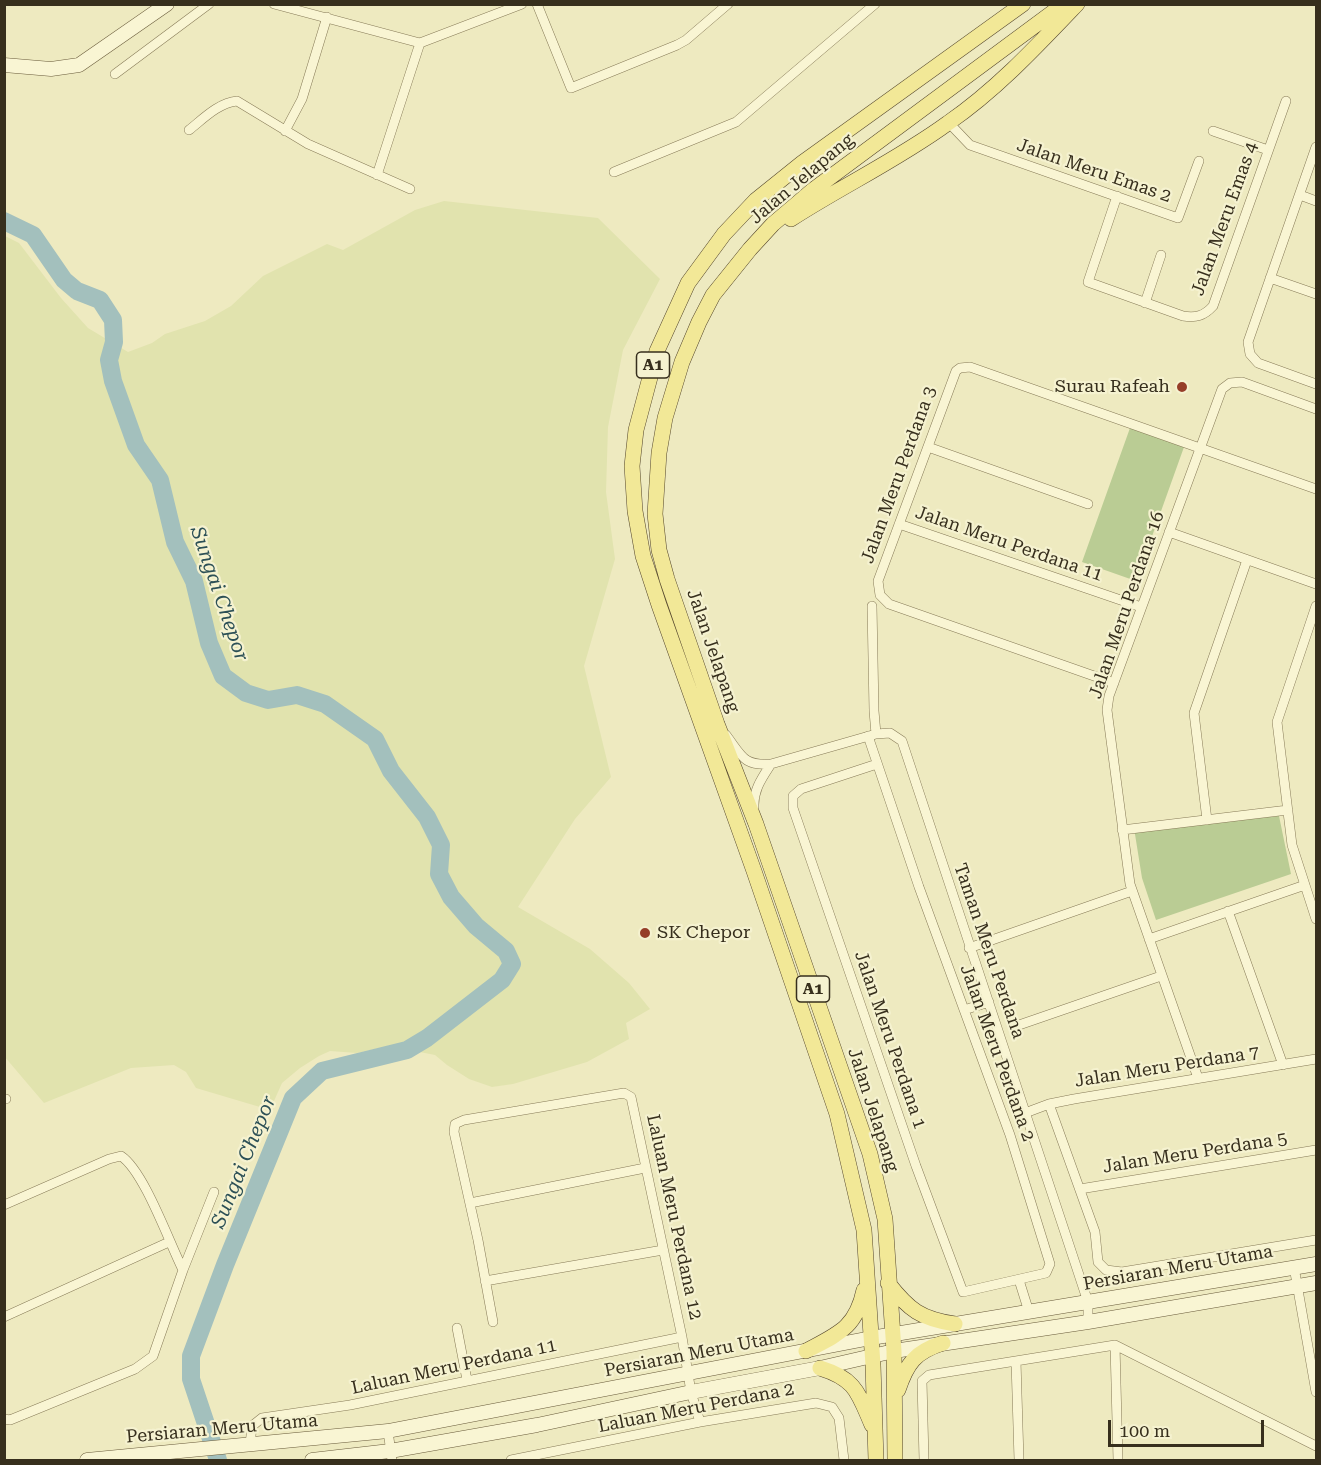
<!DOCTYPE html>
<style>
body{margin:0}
#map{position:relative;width:1321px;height:1465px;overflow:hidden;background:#eeeac0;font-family:"Roboto Serif",serif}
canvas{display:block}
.frame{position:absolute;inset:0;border:6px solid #372f1d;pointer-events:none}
.scale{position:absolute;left:1108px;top:1420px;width:156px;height:27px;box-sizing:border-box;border:3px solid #372f1d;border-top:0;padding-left:8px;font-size:18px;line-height:21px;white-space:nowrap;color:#372f1d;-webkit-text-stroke:4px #f5f2d0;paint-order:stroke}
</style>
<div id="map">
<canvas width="1321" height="1465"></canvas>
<div class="frame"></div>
<div class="scale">100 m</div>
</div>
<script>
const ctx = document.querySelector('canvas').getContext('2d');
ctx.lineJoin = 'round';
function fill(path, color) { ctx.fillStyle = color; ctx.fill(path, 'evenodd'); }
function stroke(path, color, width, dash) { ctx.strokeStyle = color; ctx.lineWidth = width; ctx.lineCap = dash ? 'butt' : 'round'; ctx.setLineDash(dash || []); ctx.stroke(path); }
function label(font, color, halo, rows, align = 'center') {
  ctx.font = font + ' "Roboto Serif",serif'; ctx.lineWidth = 4.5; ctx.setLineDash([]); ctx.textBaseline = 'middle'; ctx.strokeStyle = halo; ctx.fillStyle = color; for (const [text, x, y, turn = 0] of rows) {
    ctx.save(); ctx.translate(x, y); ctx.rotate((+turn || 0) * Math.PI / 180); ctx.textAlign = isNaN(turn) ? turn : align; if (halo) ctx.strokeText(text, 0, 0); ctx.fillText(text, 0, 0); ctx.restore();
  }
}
fill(new Path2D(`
 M 444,201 L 598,218 L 660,279 L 623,350 L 608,427 L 606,492 L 615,559 L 584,666 L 611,777 L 575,819 L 518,907 L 590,949 L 629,983 L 650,1009 L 626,1023 L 629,1039 L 587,1062 L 513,1084 L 492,1087 L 469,1079 L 447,1065 L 435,1055 L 389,1046 L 357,1053 L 330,1051 L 319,1056 L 300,1068 L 282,1083 L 270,1110 L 196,1088 L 186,1072 L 174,1065 L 131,1068 L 44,1103 L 4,1056 L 5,236 L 19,243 L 61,298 L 88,328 L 128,352 L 152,343 L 165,334 L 205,321 L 231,306 L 263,276 L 327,244 L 343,250 L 415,210 Z`), '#e1e3ae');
fill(new Path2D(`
 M 1130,428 L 1184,447 L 1136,581 L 1082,562 Z
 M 1279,816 L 1291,874 L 1156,920 L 1142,878 L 1134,828 Z`), '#bacc94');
stroke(new Path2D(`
 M 4,221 L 33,235 L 64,280 L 77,291 L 100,300 L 113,320 L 114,342 L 109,360 L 113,381 L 136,445 L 160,480 L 175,542 L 194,581 L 209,643 L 223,676 L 246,693 L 268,700 L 297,695 L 325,704 L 375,739 L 391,771 L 427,817 L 441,845 L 439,874 L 451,897 L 476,926 L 506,951 L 512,964 L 502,980 L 427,1038 L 407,1050 L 322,1071 L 293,1098 L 225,1265 L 191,1356 L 191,1379 L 218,1460`), '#a3c0bd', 18);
const street = new Path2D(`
 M 274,4 L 420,43 L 522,4
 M 537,4 L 571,88 L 677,45 L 686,40 L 728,4
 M 115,74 L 209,4
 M 949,123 L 970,145 L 1178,218 L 1199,161
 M 189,130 C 203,119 218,103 237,101 L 308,144 L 410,189
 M 285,131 L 302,99 L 327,17
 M 1213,131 L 1268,150
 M 1316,147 L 1248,342 L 1250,354 L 1258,363 L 1316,384
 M 614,172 L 736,122 L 875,4
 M 377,175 L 420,43
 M 1300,195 L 1316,201
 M 1117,196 L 1088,282 L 1183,316 C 1196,318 1204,316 1213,306 L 1286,101
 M 1270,278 L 1316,294
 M 1145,303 L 1161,255
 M 928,447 L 1088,504
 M 899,524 L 1141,607
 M 1169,532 L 1316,584
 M 872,606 L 874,711 L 876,734
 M 1316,606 L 1277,722 L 1292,845 L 1316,919
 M 1114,683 L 889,604 L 880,595 L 878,581 L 956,371 L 960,368 L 970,367 L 1316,489
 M 726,735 C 742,756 743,766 771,764 L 876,734 L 890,733 L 902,741 L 1088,1302 L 1088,1322
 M 868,736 L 919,887 L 1010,1135 L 1050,1264 L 1046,1273 L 963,1292 L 916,1166 L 793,808 L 793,796 L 801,789 L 877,764
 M 754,808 C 753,790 762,778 771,764
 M 1207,820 L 1194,713 L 1247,560
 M 1122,830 L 1288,810
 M 1228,911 L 1283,1065
 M 1149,939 L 1305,885
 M 969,948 L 1132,891
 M 964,1010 L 989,1002
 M 1019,1025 L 1161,976
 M 1198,1078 L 1130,884 L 1107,710 L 1109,696 L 1222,389 L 1230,383 L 1242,382 L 1316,409
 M 4,1099 L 6,1099
 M 1049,1104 L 1095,1232 L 1098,1262 L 1106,1270 L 1122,1272 L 1316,1240
 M 1025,1113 L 1049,1104 L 1074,1099 L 1316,1059
 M 1080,1189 L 1316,1150
 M 470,1203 L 645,1168
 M 4,1205 L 109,1159 L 121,1156 C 144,1171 169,1242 183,1270
 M 1294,1267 L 1316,1392
 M 1019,1280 L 1029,1312
 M 485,1281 L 663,1250
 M 4,1317 L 169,1242
 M 493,1322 L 478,1240 L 454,1132 L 455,1124 L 464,1120 L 624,1093 L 631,1097 L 682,1337 L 691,1392 L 700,1422
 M 457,1328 L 467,1380
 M 1115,1345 L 1316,1446
 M 1115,1345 L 1118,1460
 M 1016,1361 L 1019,1460
 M 4,1419 L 10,1420 L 135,1369 L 153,1356 L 183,1270 L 214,1192
 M 388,1431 L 392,1460
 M 250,1445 L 252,1426 L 262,1418 L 350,1405 L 682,1337
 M 511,1460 L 700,1422 L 816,1403 L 832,1407 L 839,1418 L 844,1460
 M 924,1460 L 922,1381 L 929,1375 L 1115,1345`);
const secondary = new Path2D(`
 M 4,65 L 51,69 L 79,65 L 167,4
 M 87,1460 L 388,1431 L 871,1338 L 1316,1264
 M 312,1460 L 390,1451 L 537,1425 L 691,1392 L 820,1368 L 894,1351 L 1088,1322 L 1316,1283`);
const primary = new Path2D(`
 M 791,219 C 842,186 899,159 948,123 C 996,90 1037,46 1077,4
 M 888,1283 C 909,1310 921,1319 955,1324
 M 806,1351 C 838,1334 856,1328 864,1290
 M 820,1368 C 856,1379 858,1393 872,1425
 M 898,1390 C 907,1363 915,1352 943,1343
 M 876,1460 L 873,1365 L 864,1230 L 837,1114 L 754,871 L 659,605 L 643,556 L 635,511 L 632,466 L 636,430 L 657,351 L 688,283 L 724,234 L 756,200 L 802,163 L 1023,4
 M 895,1460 L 894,1351 L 885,1219 L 870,1154 L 756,824 L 717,724 L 667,579 L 659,550 L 655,514 L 659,453 L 665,418 L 682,362 L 699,322 L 713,295 L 750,249 L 773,224 L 813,190 L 1064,4`);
stroke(street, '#877b58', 10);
stroke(secondary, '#695b3b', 15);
stroke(primary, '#55472d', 16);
stroke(street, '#f9f5d3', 9);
stroke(secondary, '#f9f5d3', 14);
stroke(primary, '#f2e897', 15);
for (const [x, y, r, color] of [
 [1182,387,6,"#963e28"],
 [645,933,6,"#963e28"]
]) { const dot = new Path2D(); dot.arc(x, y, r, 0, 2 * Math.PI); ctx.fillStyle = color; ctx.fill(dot); stroke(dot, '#f5f2d0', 2); }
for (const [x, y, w] of [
 [653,365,33],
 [813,989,33]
]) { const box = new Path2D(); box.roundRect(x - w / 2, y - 13, w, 26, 4.5); ctx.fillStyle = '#f5f2d0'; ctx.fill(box); stroke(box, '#372f1d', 1.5); }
label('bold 16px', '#372f1d', null, [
 ["A1",653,365],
 ["A1",813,989]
]);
label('18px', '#372f1d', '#f5f2d0', [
 ["Jalan Meru Emas 2",1094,171,19],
 ["Jalan Jelapang",802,179,-40],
 ["Jalan Meru Emas 4",1225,219,-70],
 ["Jalan Meru Perdana 3",899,475,-70],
 ["Jalan Meru Perdana 11",1009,544,19],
 ["Jalan Meru Perdana 16",1127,605,-71],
 ["Jalan Jelapang",713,651,71],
 ["Taman Meru Perdana",989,951,71],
 ["Jalan Meru Perdana 1",890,1040,71],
 ["Jalan Meru Perdana 2",997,1053,70],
 ["Jalan Meru Perdana 7",1167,1067,-9],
 ["Jalan Jelapang",873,1110,72],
 ["Jalan Meru Perdana 5",1195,1153,-9],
 ["Laluan Meru Perdana 12",674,1217,78],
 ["Persiaran Meru Utama",1178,1268,-10],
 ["Persiaran Meru Utama",699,1353,-11],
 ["Laluan Meru Perdana 11",454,1367,-12],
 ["Laluan Meru Perdana 2",696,1408,-11],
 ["Persiaran Meru Utama",222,1429,-5]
]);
label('18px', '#372f1d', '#f5f2d0', [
 ["Surau Rafeah",1170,387],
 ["SK Chepor",657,933,"left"]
], 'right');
label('italic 20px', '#2c5056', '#f5f2d0', [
 ["Sungai Chepor",219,594,71],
 ["Sungai Chepor",244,1162,-68]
]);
</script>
